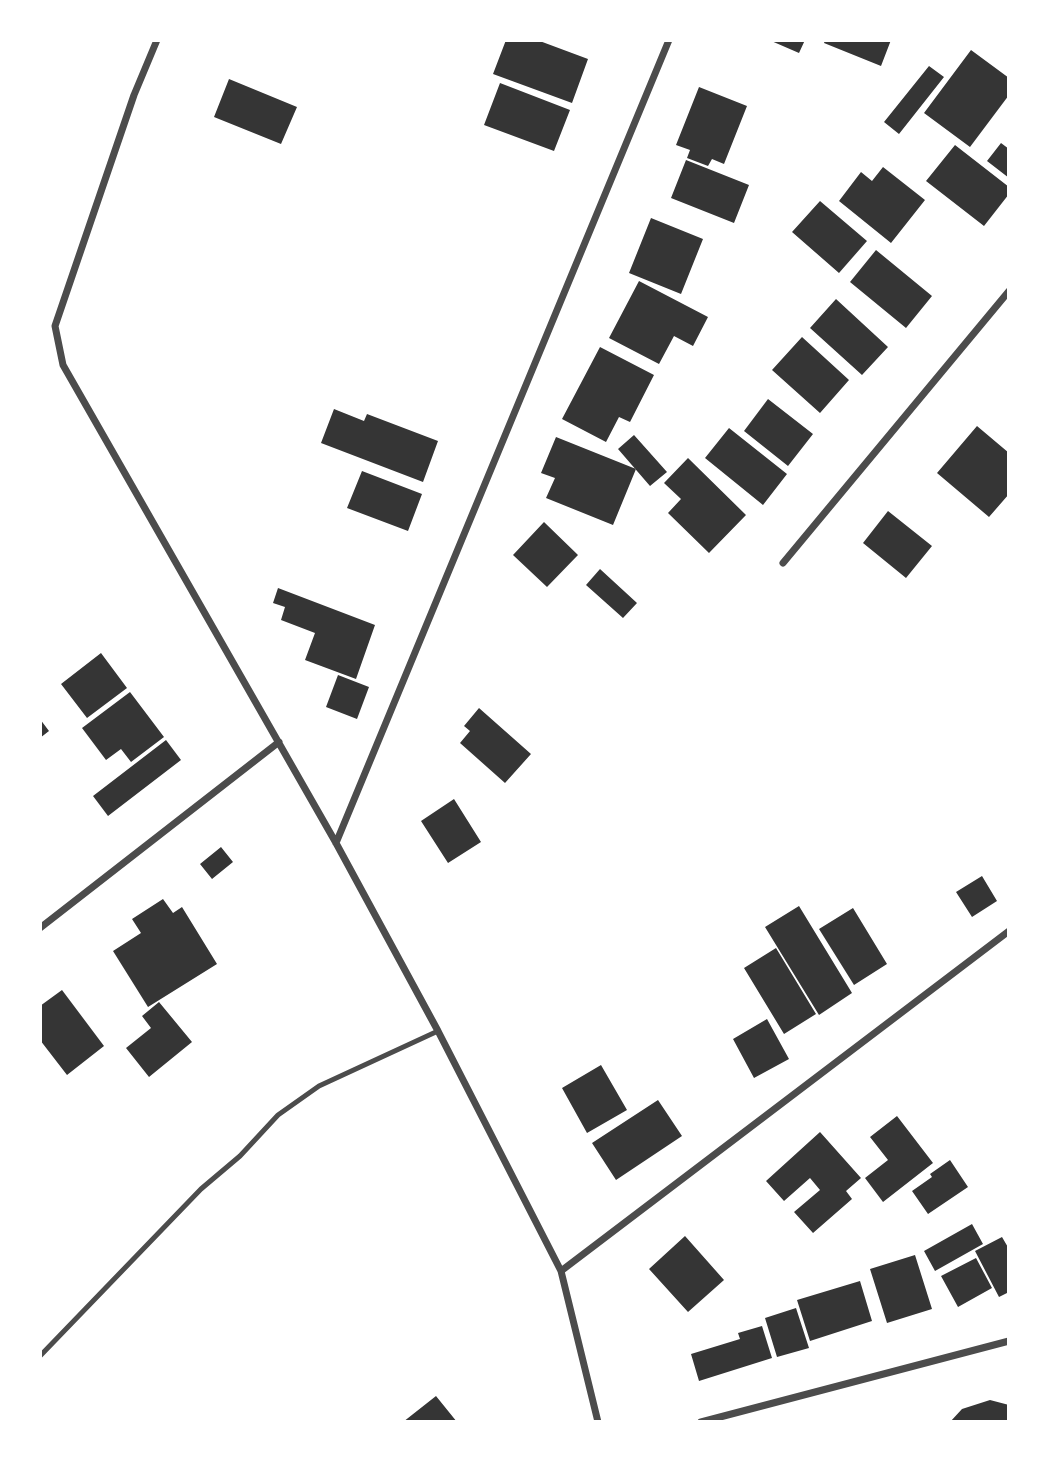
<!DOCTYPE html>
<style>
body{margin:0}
#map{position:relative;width:1049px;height:1462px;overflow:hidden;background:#fff;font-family:"Source Serif 4",serif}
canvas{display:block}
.frame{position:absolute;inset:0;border:42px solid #fff;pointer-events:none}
</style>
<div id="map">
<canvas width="1049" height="1462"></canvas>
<div class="frame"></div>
</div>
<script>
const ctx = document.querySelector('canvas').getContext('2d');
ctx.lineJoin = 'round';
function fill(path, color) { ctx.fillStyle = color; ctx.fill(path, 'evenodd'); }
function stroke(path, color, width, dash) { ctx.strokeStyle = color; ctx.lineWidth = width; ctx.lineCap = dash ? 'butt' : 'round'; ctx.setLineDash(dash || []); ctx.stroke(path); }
fill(new Path2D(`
 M 506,40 L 537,40 L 588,59 L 572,103 L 493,74 Z
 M 769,40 L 805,40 L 799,53 Z
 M 825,40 L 891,40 L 881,66 L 824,43 Z
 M 971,50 L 1009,78 L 1009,95 L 970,147 L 924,113 Z
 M 929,66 L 944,77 L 899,134 L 884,122 Z
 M 229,79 L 297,107 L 281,144 L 214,117 Z
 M 500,83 L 570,110 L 554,151 L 484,125 Z
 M 699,87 L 747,106 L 724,164 L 712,159 L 708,166 L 687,158 L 690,150 L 676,145 Z
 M 1001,143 L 1009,149 L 1009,178 L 987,161 Z
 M 955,145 L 1009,187 L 1009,194 L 984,226 L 926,181 Z
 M 686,160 L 749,185 L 734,223 L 671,198 Z
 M 883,167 L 925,200 L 891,243 L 839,201 L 861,172 L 872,181 Z
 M 820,201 L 867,241 L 839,273 L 792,232 Z
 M 651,218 L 703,239 L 681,294 L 629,273 Z
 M 876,250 L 932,296 L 906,328 L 850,282 Z
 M 639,281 L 708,317 L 693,346 L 674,336 L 659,364 L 609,338 Z
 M 836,299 L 888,347 L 862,375 L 810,328 Z
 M 802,337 L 849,380 L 820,413 L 772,370 Z
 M 600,347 L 654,375 L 630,422 L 619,417 L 606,442 L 562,419 Z
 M 768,399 L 813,434 L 788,466 L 744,431 Z
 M 334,409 L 364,421 L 367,414 L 438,441 L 423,482 L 321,443 Z
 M 977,426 L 1009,453 L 1009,494 L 989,517 L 937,473 Z
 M 729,428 L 787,474 L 763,505 L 705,458 Z
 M 634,435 L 667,472 L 650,486 L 618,449 Z
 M 556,437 L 636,469 L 613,525 L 546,498 L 555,478 L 541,473 Z
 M 688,458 L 746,515 L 709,553 L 668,513 L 681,499 L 664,483 Z
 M 362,471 L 422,494 L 408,531 L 347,508 Z
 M 888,511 L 932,546 L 906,578 L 863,543 Z
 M 544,522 L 578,555 L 547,587 L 513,555 Z
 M 600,569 L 637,603 L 623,618 L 586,585 Z
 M 278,588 L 375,625 L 356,679 L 305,660 L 315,633 L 281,620 L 285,607 L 273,603 Z
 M 101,653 L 127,688 L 87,718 L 61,684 Z
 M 338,675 L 369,687 L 357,719 L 326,707 Z
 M 130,692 L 164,737 L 131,762 L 121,749 L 106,760 L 82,728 Z
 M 479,708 L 531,754 L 505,783 L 460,743 L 470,731 L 464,726 Z
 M 40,719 L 49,731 L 40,738 Z
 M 166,740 L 181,760 L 108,816 L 93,796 Z
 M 454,799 L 481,842 L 448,863 L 421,821 Z
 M 221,847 L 233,862 L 212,879 L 200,864 Z
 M 982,876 L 997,901 L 972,917 L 956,892 Z
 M 163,899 L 173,913 L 182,907 L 217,964 L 148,1007 L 113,951 L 141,933 L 132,919 Z
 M 799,906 L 852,993 L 819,1015 L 765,927 Z
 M 853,908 L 887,964 L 854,985 L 819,929 Z
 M 776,948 L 816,1014 L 784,1034 L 744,968 Z
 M 62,990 L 104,1046 L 67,1075 L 40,1040 L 40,1006 Z
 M 159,1002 L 192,1042 L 149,1077 L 126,1048 L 151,1028 L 142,1016 Z
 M 767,1019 L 789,1059 L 754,1078 L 733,1039 Z
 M 601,1065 L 627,1110 L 587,1133 L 562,1088 Z
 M 658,1100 L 682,1136 L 616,1180 L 592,1143 Z
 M 897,1116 L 933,1163 L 883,1202 L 865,1178 L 888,1160 L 870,1137 Z
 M 820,1132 L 861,1178 L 846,1191 L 852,1199 L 813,1233 L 794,1212 L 820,1190 L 810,1178 L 784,1201 L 766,1181 Z
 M 950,1160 L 968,1187 L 928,1214 L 912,1191 L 932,1177 L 930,1174 Z
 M 972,1224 L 983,1244 L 935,1271 L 924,1251 Z
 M 685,1236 L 724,1280 L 688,1312 L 649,1269 Z
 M 1002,1237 L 1009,1249 L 1009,1292 L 999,1297 L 975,1251 Z
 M 915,1255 L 932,1309 L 887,1323 L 870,1269 Z
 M 976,1258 L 992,1288 L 958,1307 L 941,1276 Z
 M 860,1281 L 872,1321 L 810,1341 L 797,1300 Z
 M 796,1308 L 809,1348 L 777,1357 L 765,1318 Z
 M 762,1326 L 772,1358 L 699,1381 L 691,1354 L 740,1339 L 738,1333 Z
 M 436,1396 L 457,1422 L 403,1422 Z
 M 990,1400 L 1009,1405 L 1009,1422 L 950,1422 L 962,1409 Z`), '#353535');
stroke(new Path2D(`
 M 40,1356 L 201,1189 L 240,1156 L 278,1115 L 319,1086 L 438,1031`), '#4c4c4c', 5);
stroke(new Path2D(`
 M 157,40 L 134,95 L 55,326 L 63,365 L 336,843 L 438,1031 L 561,1271 L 598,1422
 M 783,563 L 1009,291
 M 336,843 L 669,40
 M 40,928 L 279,742
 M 561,1271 L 1009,931
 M 701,1422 L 1009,1341`), '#4c4c4c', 7);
</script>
